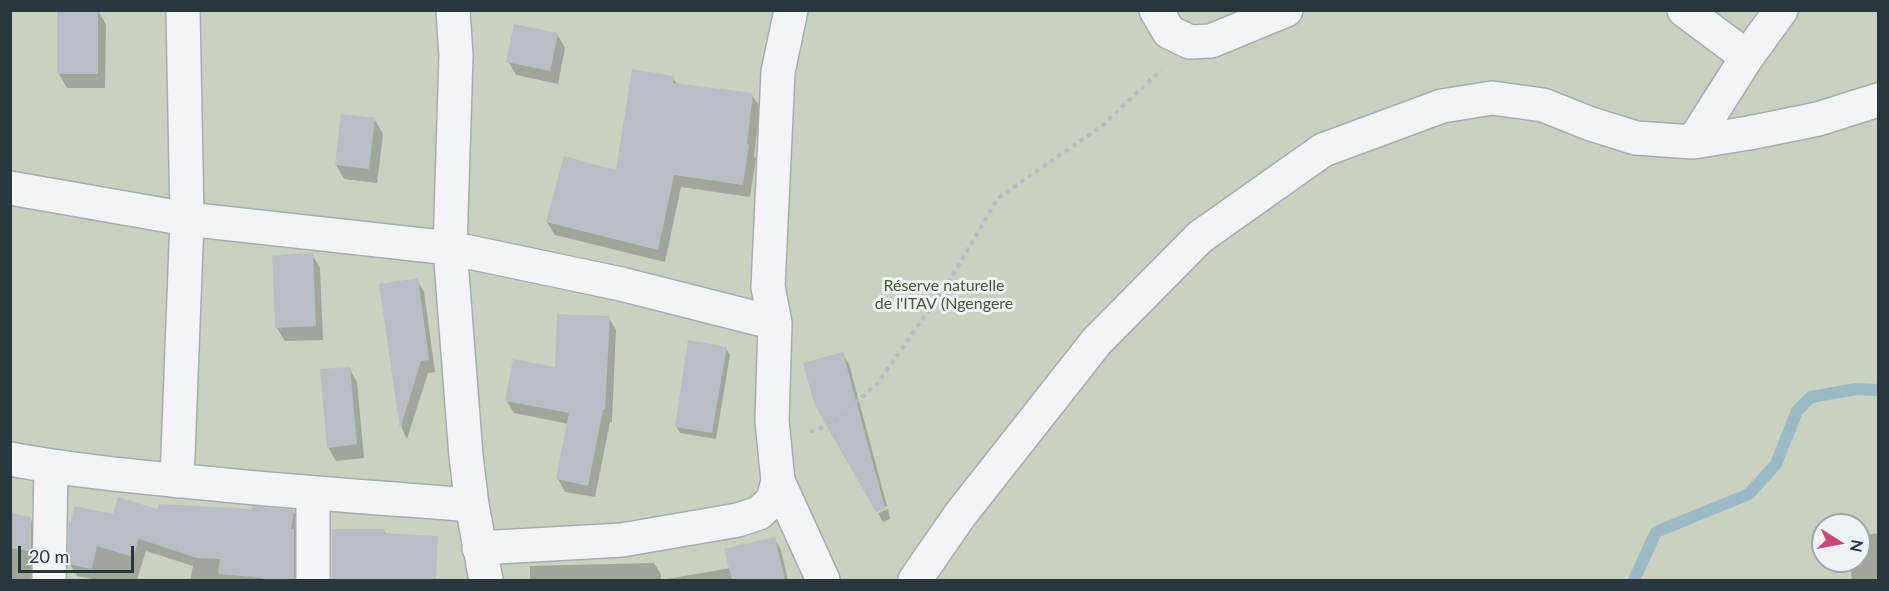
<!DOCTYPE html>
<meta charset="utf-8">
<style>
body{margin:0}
#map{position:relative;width:1889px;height:591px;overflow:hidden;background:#dfe5e8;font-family:Lato,sans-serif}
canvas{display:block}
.frame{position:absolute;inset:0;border:12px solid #29363e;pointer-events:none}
.north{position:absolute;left:1811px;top:513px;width:60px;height:60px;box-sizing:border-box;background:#eef3f5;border:2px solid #9fa7ac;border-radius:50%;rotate:101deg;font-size:16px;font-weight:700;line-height:24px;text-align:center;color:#29363e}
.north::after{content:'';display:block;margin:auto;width:21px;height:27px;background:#c74a7b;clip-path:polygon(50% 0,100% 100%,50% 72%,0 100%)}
.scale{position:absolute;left:18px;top:546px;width:116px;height:27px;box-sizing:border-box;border:3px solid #29363e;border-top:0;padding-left:8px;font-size:18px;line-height:21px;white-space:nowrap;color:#29363e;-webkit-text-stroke:4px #eef3f5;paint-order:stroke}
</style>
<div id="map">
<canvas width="1889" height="591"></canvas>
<div class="frame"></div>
<div class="north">N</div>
<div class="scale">20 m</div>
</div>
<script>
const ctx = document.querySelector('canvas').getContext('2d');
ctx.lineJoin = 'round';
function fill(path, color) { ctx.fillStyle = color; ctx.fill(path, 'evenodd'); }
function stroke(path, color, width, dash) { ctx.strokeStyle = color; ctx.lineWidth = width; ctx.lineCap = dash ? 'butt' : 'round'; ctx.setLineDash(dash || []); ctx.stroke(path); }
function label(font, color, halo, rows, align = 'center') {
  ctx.font = font + ' Lato,sans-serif'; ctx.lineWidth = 6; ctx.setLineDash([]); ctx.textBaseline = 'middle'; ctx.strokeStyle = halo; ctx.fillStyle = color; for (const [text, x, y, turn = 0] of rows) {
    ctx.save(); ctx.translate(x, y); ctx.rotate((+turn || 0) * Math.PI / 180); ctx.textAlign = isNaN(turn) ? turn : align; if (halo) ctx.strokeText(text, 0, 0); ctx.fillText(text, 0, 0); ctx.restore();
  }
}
fill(new Path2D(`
 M 10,11 L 1878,11 L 1878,580 L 11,580 ZM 1823,525 L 1859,525 L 1859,561 L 1823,561 Z`), '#c9d1c1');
fill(new Path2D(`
 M 98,11 L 106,24 L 105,88 L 67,88 L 59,74 Z
 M 557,34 L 565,48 L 558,84 L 516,75 L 508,61 Z
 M 673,77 L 678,86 L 752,95 L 760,107 L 754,156 L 756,159 L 750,197 L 681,187 L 665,262 L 555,235 L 547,222 L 618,172 Z
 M 375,120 L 383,134 L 377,183 L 344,179 L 336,165 Z
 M 312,255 L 320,268 L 323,340 L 285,341 L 277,328 Z
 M 417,280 L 424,292 L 435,372 L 428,373 L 407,439 L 402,429 L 381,285 Z
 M 609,318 L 616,330 L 612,422 L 610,422 L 595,497 L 565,492 L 558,479 L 569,424 L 514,413 L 506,400 L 556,369 Z
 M 726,348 L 730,355 L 716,439 L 680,433 L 676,426 Z
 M 842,353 L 849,364 L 887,506 L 876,510 Z
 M 349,368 L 357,382 L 364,458 L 336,461 L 328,447 Z
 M 888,509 L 890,519 L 883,522 L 878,513 Z
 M 158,511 L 293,511 L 301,524 L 301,580 L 190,580 L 193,566 L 146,551 L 137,580 L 98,580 L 77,576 L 70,564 L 114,516 Z
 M 10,515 L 30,518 L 37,530 L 36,580 L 10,580 Z
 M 333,531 L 384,531 L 392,544 L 389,580 L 333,580 Z
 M 1878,533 L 1878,580 L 1852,580 L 1850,561 L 1859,561 L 1859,536 Z
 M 774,538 L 781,550 L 788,580 L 530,580 L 530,566 L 654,563 L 661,574 L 661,580 L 731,568 Z`), '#0003');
stroke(new Path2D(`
 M 1634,580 L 1656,532 L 1749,494 L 1776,464 L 1797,411 L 1811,397 L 1856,389 L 1878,390`), '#9cbac6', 12);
fill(new Path2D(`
 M 57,10 L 98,10 L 98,74 L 57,74 Z
 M 514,24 L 558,33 L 550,71 L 506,62 Z
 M 632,69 L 674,76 L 673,83 L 753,93 L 747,144 L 749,145 L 743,185 L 674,175 L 658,250 L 546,222 L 564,156 L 616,170 Z
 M 341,114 L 375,118 L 369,169 L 335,165 Z
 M 313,253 L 316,326 L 275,328 L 272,255 Z
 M 418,278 L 429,360 L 421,361 L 400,429 L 379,284 Z
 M 557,314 L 610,316 L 605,410 L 603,410 L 588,486 L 556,479 L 569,413 L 505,401 L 513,359 L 555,367 Z
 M 688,340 L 727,347 L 712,433 L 675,427 Z
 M 843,352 L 885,508 L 876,512 L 815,406 L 803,363 Z
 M 350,367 L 357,444 L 327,448 L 320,369 Z
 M 118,497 L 157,509 L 159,504 L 252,509 L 253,506 L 294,510 L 291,529 L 294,529 L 294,580 L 263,580 L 263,578 L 218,574 L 220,559 L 197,558 L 139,539 L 133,557 L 97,546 L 92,569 L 68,564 L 69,522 L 71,523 L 74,506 L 113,514 Z
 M 10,513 L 31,517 L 31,551 L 10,548 Z
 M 332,529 L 384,529 L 384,533 L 438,536 L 436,580 L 332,580 Z
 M 775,537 L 785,580 L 732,580 L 724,549 Z`), '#b7bfc4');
const minor = new Path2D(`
 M 453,10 L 456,56 L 450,248 L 466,456 L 472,505 L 486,580
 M 1156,10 L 1169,32 L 1190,42 L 1211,41 L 1286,10
 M 1684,10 L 1747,57
 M 1693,142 L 1747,57 L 1781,10
 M 10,188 L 187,219 L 450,248 L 621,284 L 775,323
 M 10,459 C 74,471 140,477 204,483 C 293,492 382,498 472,505
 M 177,481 L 187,219 L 183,10
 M 778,481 L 823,580
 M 479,548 L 622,540 L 738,520 L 759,513 L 773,500 L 778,481 L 772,421 L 775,323 L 768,287 L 778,72 L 791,10
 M 49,580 L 51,467
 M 313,580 L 313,493
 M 915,580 L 960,515 L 1097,341 L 1200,237 L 1323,150 L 1442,106 L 1492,98 L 1543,105 L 1591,124 L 1636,138 L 1693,142 L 1749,133 L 1818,119 L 1878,100`);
stroke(minor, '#a5adb2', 36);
stroke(new Path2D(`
 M 810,432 L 831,424 L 877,384 L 948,283 L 998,198 L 1102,126 L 1161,70`), '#b6bbbf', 4, [4.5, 4.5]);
stroke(minor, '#f2f4f6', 33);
label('16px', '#455937', '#eef3f5', [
 ["Réserve naturelle",944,286],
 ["de l'ITAV (Ngengere",944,304]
]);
</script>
